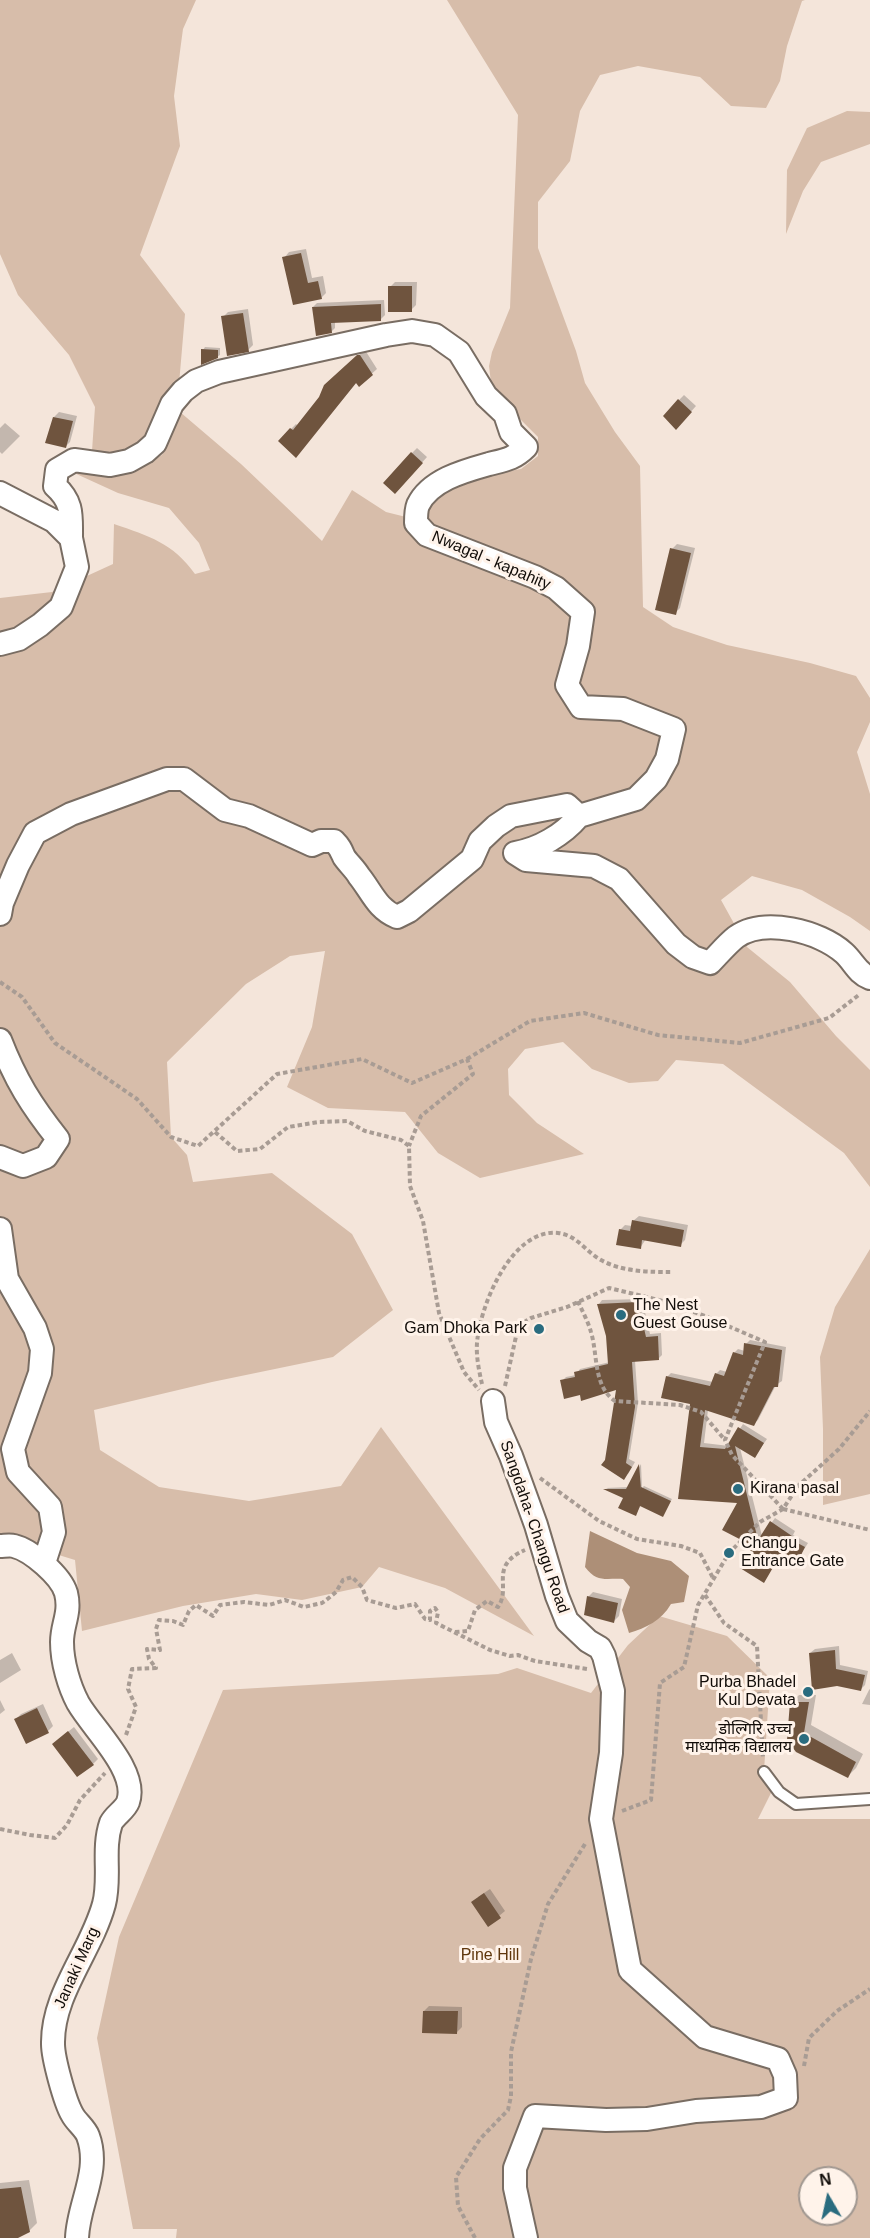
<!DOCTYPE html>
<meta charset="utf-8">
<style>
body{margin:0}
#map{position:relative;width:870px;height:2238px;overflow:hidden;background:#f4e5da;font-family:Arial,sans-serif}
canvas{display:block}
.north{position:absolute;left:798px;top:2166px;width:60px;height:60px;box-sizing:border-box;background:#fff3ea;border:2px solid #a09790;border-radius:50%;rotate:351deg;font-size:16px;font-weight:700;line-height:24px;text-align:center;color:#120d09}
.north::after{content:'';display:block;margin:auto;width:21px;height:27px;background:#2a6c7f;clip-path:polygon(50% 0,100% 100%,50% 72%,0 100%)}
</style>
<div id="map">
<canvas width="870" height="2238"></canvas>
<div class="north">N</div>
</div>
<script>
const ctx = document.querySelector('canvas').getContext('2d');
ctx.lineJoin = 'round';
function fill(path, color) { ctx.fillStyle = color; ctx.fill(path, 'evenodd'); }
function stroke(path, color, width, dash) { ctx.strokeStyle = color; ctx.lineWidth = width; ctx.lineCap = dash ? 'butt' : 'round'; ctx.setLineDash(dash || []); ctx.stroke(path); }
function label(font, color, halo, rows, align = 'center') {
  ctx.font = font + ' Arial,"Noto Sans Devanagari",sans-serif'; ctx.lineWidth = 6; ctx.setLineDash([]); ctx.textBaseline = 'middle'; ctx.strokeStyle = halo; ctx.fillStyle = color; for (const [text, x, y, turn = 0] of rows) {
    ctx.save(); ctx.translate(x, y); ctx.rotate((+turn || 0) * Math.PI / 180); ctx.textAlign = isNaN(turn) ? turn : align; if (halo) ctx.strokeText(text, 0, 0); ctx.fillText(text, 0, 0); ctx.restore();
  }
}
fill(new Path2D(`
 M 0,0 L 196,0 L 183,29 L 174,96 L 180,146 L 140,255 L 185,314 L 179,384 L 154,413 L 155,423 L 154,435 L 125,456 L 92,451 L 95,407 L 69,355 L 18,295 L 0,254 Z
 M 447,0 L 805,0 L 802,1 L 787,46 L 780,81 L 766,108 L 731,106 L 700,77 L 638,66 L 600,75 L 580,111 L 570,161 L 538,202 L 538,248 L 576,351 L 585,383 L 615,432 L 640,466 L 643,607 L 673,627 L 727,645 L 810,663 L 856,676 L 870,698 L 870,722 L 857,752 L 870,794 L 870,931 L 850,917 L 802,890 L 752,876 L 721,900 L 747,947 L 790,982 L 836,1036 L 870,1070 L 870,1187 L 844,1153 L 723,1064 L 676,1060 L 658,1081 L 629,1083 L 592,1069 L 563,1042 L 525,1049 L 508,1069 L 509,1095 L 537,1123 L 584,1154 L 480,1178 L 438,1153 L 405,1112 L 328,1108 L 287,1087 L 312,1027 L 325,951 L 290,956 L 246,984 L 167,1062 L 171,1137 L 187,1155 L 193,1182 L 272,1173 L 352,1234 L 393,1310 L 333,1357 L 212,1382 L 94,1410 L 100,1450 L 159,1487 L 249,1501 L 341,1486 L 381,1427 L 534,1636 L 445,1588 L 379,1567 L 362,1587 L 302,1600 L 256,1594 L 183,1606 L 82,1631 L 75,1560 L 0,1537 L 0,598 L 52,592 L 113,564 L 114,524 C 149,536 173,543 195,574 L 210,570 L 199,543 L 169,508 L 118,493 L 72,472 L 136,468 L 162,455 L 180,412 L 241,464 L 322,541 L 352,490 L 386,512 L 406,517 L 438,493 L 493,474 L 521,469 L 538,456 L 538,437 L 492,391 L 489,366 L 492,352 L 510,308 L 518,115 Z
 M 847,111 L 870,112 L 870,144 L 821,162 L 803,191 L 786,234 L 787,170 L 807,128 Z
 M 870,1249 L 870,1494 L 823,1505 L 823,1429 L 820,1357 L 835,1307 Z
 M 659,1616 L 727,1636 L 770,1678 L 764,1771 L 773,1789 L 758,1819 L 870,1819 L 870,2238 L 176,2238 L 177,2229 L 133,2229 L 97,2038 L 119,1937 L 223,1690 L 498,1674 L 517,1668 L 591,1693 L 628,1645 ZM 810,2178 L 846,2178 L 846,2214 L 810,2214 Z`), '#d7bdaa');
fill(new Path2D(`
 M 590,1531 L 637,1553 L 671,1561 L 689,1576 L 684,1602 L 671,1604 C 661,1621 646,1628 629,1633 L 622,1610 L 630,1587 L 623,1579 C 605,1578 597,1583 585,1567 Z`), '#ad8f77');
fill(new Path2D(`
 M 306,249 L 312,278 L 323,276 L 326,293 L 321,298 L 284,258 L 289,252 Z
 M 395,282 L 417,282 L 416,305 L 411,310 L 390,287 Z
 M 384,300 L 385,315 L 381,319 L 335,321 L 335,328 L 331,332 L 313,307 L 317,303 Z
 M 248,309 L 253,345 L 248,350 L 223,317 L 228,312 Z
 M 205,347 L 220,348 L 220,355 L 217,357 L 203,350 Z
 M 365,350 L 377,369 L 359,385 L 357,382 L 300,451 L 291,429 L 296,424 L 298,426 L 321,398 L 331,381 Z
 M 684,395 L 696,406 L 681,423 L 679,400 Z
 M 59,412 L 77,416 L 70,442 L 65,447 L 54,417 Z
 M 5,423 L 20,436 L 2,454 L 0,452 L 0,428 Z
 M 417,448 L 427,457 L 400,487 L 412,453 Z
 M 677,544 L 695,548 L 680,608 L 675,613 L 672,549 Z
 M 639,1216 L 688,1225 L 685,1240 L 680,1245 L 646,1239 L 640,1248 L 620,1230 L 625,1225 L 632,1226 L 633,1221 Z
 M 642,1299 L 650,1334 L 661,1333 L 662,1355 L 658,1359 L 635,1361 L 638,1403 L 629,1459 L 635,1462 L 628,1474 L 606,1461 L 617,1388 L 581,1394 L 562,1381 L 566,1377 L 576,1375 L 580,1369 L 610,1362 L 608,1336 L 599,1304 L 602,1300 Z
 M 750,1340 L 786,1347 L 782,1381 L 776,1385 L 758,1420 L 753,1424 L 708,1410 L 704,1443 L 729,1446 L 743,1424 L 767,1439 L 755,1456 L 740,1448 L 762,1536 L 775,1518 L 795,1531 L 793,1535 L 808,1543 L 798,1559 L 783,1551 L 764,1581 L 755,1546 L 739,1502 L 680,1497 L 691,1403 L 667,1377 L 671,1373 L 713,1382 L 716,1374 L 720,1370 L 727,1372 L 734,1353 L 738,1349 L 745,1351 L 746,1344 Z
 M 641,1464 L 642,1488 L 644,1486 L 672,1499 L 663,1515 L 641,1505 L 637,1512 L 625,1497 L 606,1488 L 629,1487 Z
 M 593,1592 L 622,1599 L 619,1616 L 614,1621 L 588,1597 Z
 M 839,1646 L 840,1665 L 868,1671 L 865,1685 L 860,1690 L 810,1653 L 815,1649 Z
 M 12,1653 L 21,1670 L 0,1683 L 0,1660 Z
 M 870,1689 L 870,1705 L 862,1704 L 869,1690 Z
 M 799,1695 L 816,1695 L 811,1725 L 863,1754 L 856,1768 L 848,1776 L 797,1751 L 791,1703 Z
 M 0,1700 L 5,1710 L 0,1714 Z
 M 43,1704 L 53,1726 L 48,1731 L 16,1719 L 21,1714 Z
 M 74,1727 L 98,1759 L 93,1764 L 59,1739 Z
 M 490,1889 L 505,1911 L 488,1925 L 478,1897 Z
 M 429,2006 L 462,2007 L 462,2027 L 457,2032 L 424,2011 Z
 M 29,2180 L 37,2223 L 29,2231 L 16,2238 L 0,2238 L 0,2183 Z`), '#0003');
fill(new Path2D(`
 M 301,253 L 308,283 L 318,281 L 322,299 L 293,305 L 282,257 Z
 M 388,286 L 412,286 L 412,312 L 388,312 Z
 M 381,304 L 381,321 L 331,323 L 332,333 L 316,336 L 312,307 Z
 M 243,313 L 249,352 L 227,356 L 221,316 Z
 M 201,349 L 218,350 L 218,358 L 201,365 Z
 M 357,355 L 360,355 L 373,375 L 359,387 L 356,383 L 296,458 L 278,441 L 290,428 L 293,430 L 319,397 L 324,385 Z
 M 678,399 L 692,412 L 676,430 L 663,416 Z
 M 53,417 L 73,421 L 66,448 L 45,443 Z
 M 411,452 L 423,463 L 395,494 L 383,483 Z
 M 670,548 L 691,553 L 676,615 L 655,610 Z
 M 632,1220 L 684,1230 L 681,1247 L 642,1240 L 641,1249 L 616,1245 L 619,1229 L 630,1231 Z
 M 638,1302 L 646,1337 L 658,1336 L 659,1360 L 632,1362 L 635,1407 L 626,1463 L 632,1467 L 624,1480 L 601,1465 L 605,1460 L 616,1390 L 581,1401 L 580,1395 L 564,1399 L 560,1380 L 575,1377 L 574,1372 L 608,1364 L 606,1336 L 597,1304 Z
 M 744,1343 L 782,1350 L 778,1387 L 774,1387 L 754,1426 L 705,1410 L 700,1447 L 725,1449 L 738,1427 L 764,1443 L 755,1458 L 735,1446 L 758,1540 L 770,1521 L 792,1536 L 790,1539 L 805,1547 L 798,1561 L 782,1552 L 764,1583 L 740,1568 L 753,1546 L 722,1530 L 737,1503 L 678,1499 L 690,1404 L 661,1398 L 666,1376 L 710,1386 L 715,1373 L 724,1376 L 733,1352 L 743,1355 Z
 M 639,1464 L 641,1489 L 641,1487 L 671,1501 L 663,1517 L 640,1506 L 636,1516 L 618,1508 L 623,1498 L 603,1489 L 626,1489 Z
 M 587,1596 L 618,1603 L 614,1623 L 584,1615 Z
 M 835,1650 L 836,1669 L 865,1675 L 861,1691 L 837,1686 L 812,1690 L 809,1653 Z
 M 790,1702 L 809,1702 L 804,1733 L 856,1762 L 848,1778 L 796,1752 L 787,1740 Z
 M 37,1708 L 49,1733 L 26,1744 L 14,1719 Z
 M 68,1731 L 94,1765 L 77,1777 L 52,1744 Z
 M 484,1893 L 501,1918 L 488,1927 L 471,1902 Z
 M 423,2011 L 458,2011 L 457,2034 L 422,2033 Z
 M 21,2187 L 30,2232 L 18,2238 L 0,2238 L 0,2189 Z`), '#6f543e');
const service = new Path2D(`
 M 764,1772 L 779,1792 L 796,1804 L 870,1799`);
const minor = new Path2D(`
 M 0,493 L 54,521 L 71,538 L 77,567 L 61,607 L 40,625 L 19,639 L 0,644
 M 71,538 C 71,515 73,502 55,486 L 57,470 L 74,460 L 110,465 L 129,461 L 145,452 L 155,443 L 172,404 L 183,391 L 196,381 L 219,372 L 386,335 L 412,331 L 435,335 L 459,352 L 486,396 L 505,414 L 511,432 L 526,447 C 514,459 505,460 489,464 C 464,471 430,480 418,505 C 416,510 416,517 416,523 L 427,535 L 535,577 L 556,588 L 583,612 L 578,646 L 567,685 L 581,707 L 623,709 L 674,729 L 667,759 L 656,779 L 636,799 L 579,816
 M 0,914 L 2,903 L 18,865 L 35,833 L 71,814 L 167,779 L 184,779 L 225,810 L 249,816 L 312,845 L 321,841 L 334,841 C 340,847 341,850 344,857 C 348,863 355,869 359,876 C 372,892 377,909 397,917 L 409,911 L 472,859 L 480,841 L 496,826 L 511,816 L 567,805 L 579,816 C 563,835 539,849 515,853 L 526,860 L 594,866 L 619,879 L 676,944 L 693,957 L 710,963 C 718,955 727,944 736,937 C 764,917 820,931 844,953 C 854,962 857,973 870,978
 M 0,1040 C 16,1081 31,1105 58,1139 L 46,1157 L 23,1166 L 0,1157
 M 0,1229 L 7,1279 L 35,1328 L 42,1349 L 40,1373 L 13,1449 L 18,1472 L 50,1507 L 54,1532 L 44,1563
 M 493,1401 L 496,1422 L 511,1456 L 536,1525 L 557,1596 L 567,1621 L 588,1641 L 600,1648 L 604,1656 L 613,1691 L 611,1753 L 601,1819 L 630,1970 L 705,2037 L 778,2059 L 785,2075 L 786,2098 L 761,2107 L 696,2111 L 647,2119 L 606,2120 L 535,2116 L 515,2168 L 515,2188 L 526,2238
 M 0,1546 C 4,1546 10,1545 14,1546 C 31,1550 61,1576 66,1593 C 71,1613 62,1624 62,1642 C 62,1662 69,1686 78,1703 C 92,1728 139,1771 128,1802 C 125,1810 115,1815 111,1823 C 102,1849 111,1878 104,1904 C 91,1952 52,1994 53,2044 C 53,2058 65,2102 72,2114 C 76,2122 85,2128 88,2136 C 101,2171 78,2204 77,2238`);
stroke(service, '#796d63', 14);
stroke(minor, '#796d63', 26);
stroke(new Path2D(`
 M 0,982 L 22,997 L 55,1043 L 137,1099 L 171,1137 L 198,1146 L 277,1074 L 362,1059 L 412,1083 L 467,1059 L 473,1074 L 421,1116 L 409,1146
 M 467,1059 L 530,1021 L 584,1013 L 658,1035 L 740,1043 L 829,1018 L 860,994
 M 215,1132 L 237,1151 L 260,1149 L 288,1127 L 319,1122 L 347,1121 L 365,1131 L 401,1140 L 409,1146 L 410,1186 L 423,1221 L 439,1313 L 464,1372 L 479,1390
 M 578,1301 C 582,1311 588,1321 591,1332 C 598,1355 593,1386 615,1401 L 680,1405 L 701,1412 L 725,1440
 M 482,1384 C 479,1371 476,1356 477,1343 C 480,1305 512,1228 558,1233 C 577,1235 586,1252 601,1260 C 622,1272 650,1272 673,1272
 M 505,1386 L 517,1332 L 521,1324 L 531,1318 L 567,1307 L 609,1288 L 663,1301 L 705,1316 L 765,1342 L 725,1440 L 732,1455 L 783,1509
 M 540,1478 L 599,1521 L 637,1539 L 681,1546 L 700,1553 L 713,1578
 M 783,1509 L 870,1530
 M 705,1595 L 724,1623 L 757,1646 L 763,1759
 M 455,1632 L 468,1631 L 475,1610 L 487,1601 L 498,1607 C 512,1587 488,1566 525,1550
 M 126,1735 L 136,1707 L 128,1689 L 132,1669 L 156,1668 L 149,1659 L 147,1649 L 160,1650 L 156,1629 L 159,1620 L 173,1621 L 183,1625 L 189,1611 L 196,1605 L 213,1616 L 220,1605 L 244,1602 L 269,1605 L 285,1600 L 304,1607 L 322,1603 L 330,1597 L 336,1592 L 343,1580 L 352,1577 L 362,1587 L 367,1600 L 396,1608 L 415,1604 L 425,1619 L 430,1620 L 430,1611 L 435,1608 L 438,1612 L 436,1623 L 490,1650 L 510,1656 L 518,1655 L 535,1661 L 587,1669
 M 622,1811 L 651,1800 L 660,1683 L 684,1667 L 698,1605 L 729,1553 L 760,1522 L 783,1509 L 798,1486 L 839,1449 L 870,1411
 M 0,1829 L 30,1835 L 55,1838 L 67,1825 L 80,1800 L 105,1773
 M 804,2066 L 809,2038 L 837,2011 L 870,1989
 M 475,2238 L 458,2206 L 456,2177 L 480,2139 L 508,2110 L 511,2096 L 511,2052 L 531,1959 L 548,1904 L 585,1844`), '#a89c94', 4, [4.5, 3]);
stroke(service, '#fff', 10);
stroke(minor, '#fff', 22);
for (const [x, y, r, color] of [
 [621,1315,6,"#2a6c7f"],
 [539,1329,6,"#2a6c7f"],
 [738,1489,6,"#2a6c7f"],
 [729,1553,6,"#2a6c7f"],
 [808,1692,6,"#2a6c7f"],
 [804,1739,6,"#2a6c7f"]
]) { const dot = new Path2D(); dot.arc(x, y, r, 0, 2 * Math.PI); ctx.fillStyle = color; ctx.fill(dot); stroke(dot, '#fff3ea', 2); }
label('16px', '#120d09', '#fff3ea', [
 ["Nwagal - kapahity",491,561,23],
 ["Sangdaha- Changu Road",534,1527,71],
 ["Janaki Marg",77,1968,-66]
]);
label('16px', '#120d09', '#fff3ea', [
 ["The Nest",633,1306],
 ["Guest Gouse",633,1324],
 ["Gam Dhoka Park",527,1329,"right"],
 ["Kirana pasal",750,1489],
 ["Changu",741,1544],
 ["Entrance Gate",741,1562],
 ["Purba Bhadel",796,1683,"right"],
 ["Kul Devata",796,1701,"right"],
 ["डोल्गिरि उच्च",792,1730,"right"],
 ["माध्यमिक विद्यालय",792,1748,"right"]
], 'left');
label('16px', '#5f360c', '#fff3ea', [
 ["Pine Hill",490,1956]
]);
</script>
